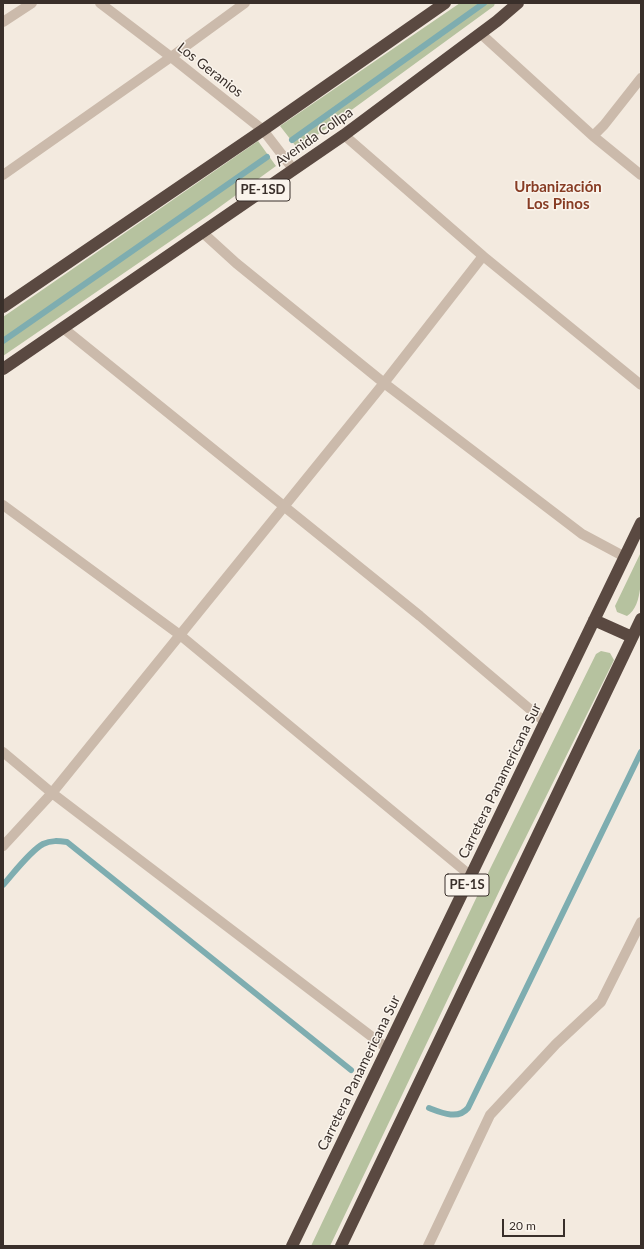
<!DOCTYPE html>
<meta charset="utf-8">
<style>
body{margin:0}
#map{position:relative;width:644px;height:1249px;overflow:hidden;background:#f3eadf;font-family:Lato,sans-serif}
canvas{display:block}
.frame{position:absolute;inset:0;border:4px solid #392f2a;pointer-events:none}
.scale{position:absolute;left:502px;top:1219px;width:63px;height:18px;box-sizing:border-box;border:2px solid #392f2a;border-top:0;padding-left:5px;font-size:12px;line-height:14px;white-space:nowrap;color:#392f2a;-webkit-text-stroke:3px #faf4ec;paint-order:stroke}
</style>
<div id="map">
<canvas width="644" height="1249"></canvas>
<div class="frame"></div>
<div class="scale">20 m</div>
</div>
<script>
const ctx = document.querySelector('canvas').getContext('2d');
ctx.lineJoin = 'round';
function fill(path, color) { ctx.fillStyle = color; ctx.fill(path, 'evenodd'); }
function stroke(path, color, width, dash) { ctx.strokeStyle = color; ctx.lineWidth = width; ctx.lineCap = dash ? 'butt' : 'round'; ctx.setLineDash(dash || []); ctx.stroke(path); }
function label(font, color, halo, rows, align = 'center') {
  ctx.font = font + ' Lato,sans-serif'; ctx.lineWidth = 3; ctx.setLineDash([]); ctx.textBaseline = 'middle'; ctx.strokeStyle = halo; ctx.fillStyle = color; for (const [text, x, y, turn = 0] of rows) {
    ctx.save(); ctx.translate(x, y); ctx.rotate((+turn || 0) * Math.PI / 180); ctx.textAlign = isNaN(turn) ? turn : align; if (halo) ctx.strokeText(text, 0, 0); ctx.fillText(text, 0, 0); ctx.restore();
  }
}
fill(new Path2D(`
 M 460,3 L 495,3 L 494,6 L 298,149 L 280,126 Z
 M 258,141 L 276,166 L 210,214 L 3,356 L 3,317 Z
 M 641,552 C 641,569 644,606 627,616 L 617,612 L 615,606 Z
 M 601,651 L 610,653 L 614,660 L 506,877 L 330,1246 L 311,1246 L 490,869 L 596,654 Z`), '#b6c29f');
stroke(new Path2D(`
 M 292,140 L 484,3
 M 3,341 L 267,157
 M 3,885 C 13,874 30,851 43,844 C 51,840 59,841 67,842 L 351,1070
 M 429,1108 C 442,1113 458,1120 468,1108 L 641,752`), '#7eadb0', 6);
stroke(new Path2D(`
 M 100,3 L 171,57 L 263,130 L 293,169
 M 3,22 L 32,3
 M 480,33 L 593,136 L 641,175
 M 344,135 L 483,256 L 641,385
 M 593,136 L 604,125 L 641,78
 M 3,175 L 171,57 L 245,3
 M 202,232 L 236,263 L 384,383 L 582,534 L 625,557
 M 63,328 L 420,616 L 545,722
 M 3,505 L 180,635 L 471,876
 M 3,752 L 52,793 L 388,1049
 M 3,846 L 52,793 L 384,383 L 483,256
 M 428,1246 L 490,1115 L 556,1044 L 601,1002 L 641,922`), '#cbbaab', 10);
stroke(new Path2D(`
 M 3,307 L 263,130 L 445,3
 M 3,369 L 344,135 L 497,21 L 518,3
 M 594,620 L 632,637
 M 292,1246 L 641,523
 M 341,1246 L 641,619`), '#5a4941', 12);
for (const [x, y, w] of [
 [263,190,54],
 [467,885,44]
]) { const box = new Path2D(); box.roundRect(x - w / 2, y - 11, w, 22, 3); ctx.fillStyle = '#faf4ec'; ctx.fill(box); stroke(box, '#392f2a', 1); }
label('bold 13px', '#392f2a', null, [
 ["PE-1SD",263,190],
 ["PE-1S",467,885]
]);
label('14px', '#392f2a', '#faf4ec', [
 ["Los Geranios",210,70,38],
 ["Avenida Collpa",314,137,-35],
 ["Carretera Panamericana Sur",500,781,-64],
 ["Carretera Panamericana Sur",359,1073,-64]
]);
label('bold 15px', '#873c24', '#faf4ec', [
 ["Urbanización",558,187],
 ["Los Pinos",558,204]
]);
</script>
